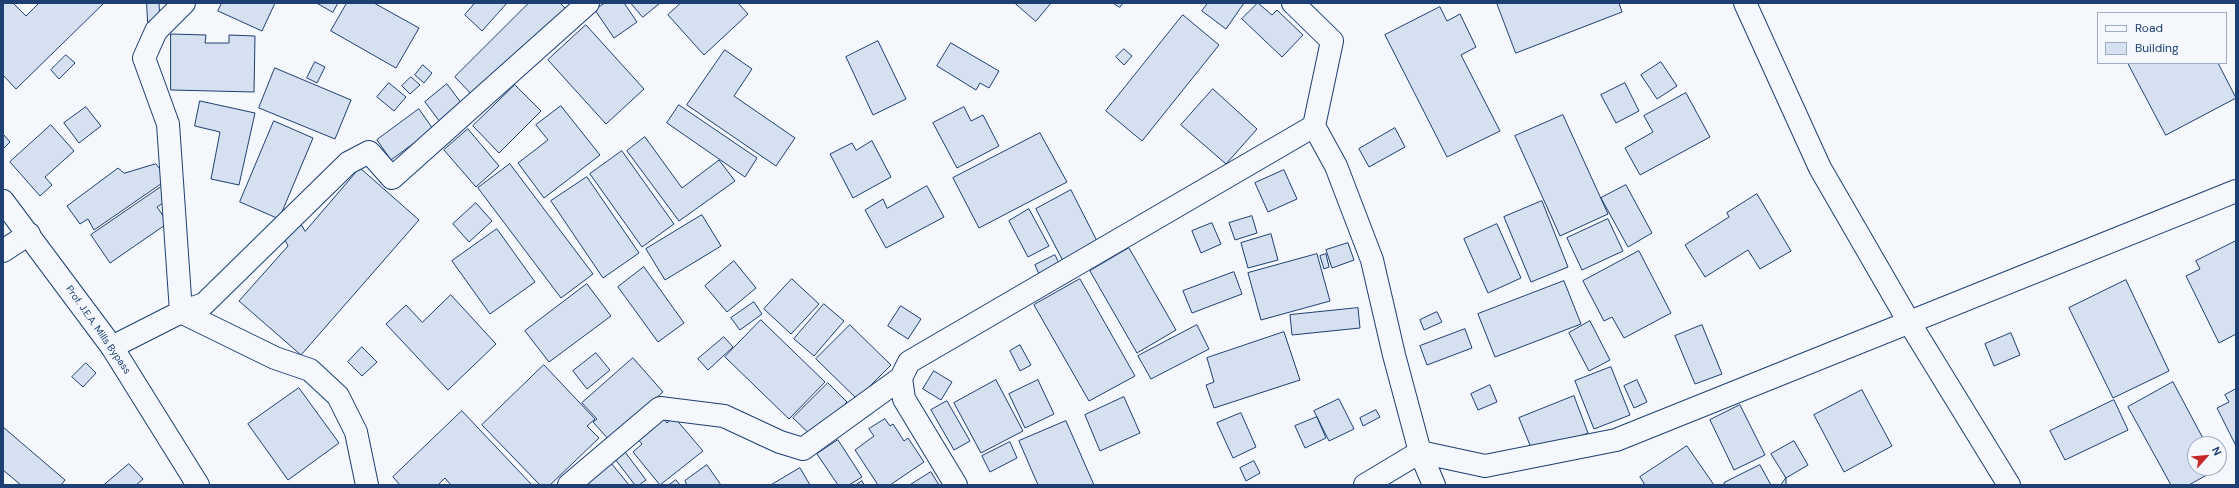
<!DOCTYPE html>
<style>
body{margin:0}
#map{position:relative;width:2239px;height:488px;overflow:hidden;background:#f4f7fb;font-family:"DM Sans",sans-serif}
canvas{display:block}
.frame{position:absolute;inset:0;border:4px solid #1d3f73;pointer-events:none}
.legend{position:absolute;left:2097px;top:12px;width:130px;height:52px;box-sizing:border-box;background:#f4f7fb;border:1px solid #9eadc5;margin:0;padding:5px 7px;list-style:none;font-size:12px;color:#1d3f73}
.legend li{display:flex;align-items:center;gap:8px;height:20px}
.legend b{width:20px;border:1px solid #9eadc5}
.north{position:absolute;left:2187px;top:436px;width:40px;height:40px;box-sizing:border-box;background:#f4f7fb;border:1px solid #9eadc5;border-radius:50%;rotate:63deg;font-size:11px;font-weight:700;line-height:16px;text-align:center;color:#1d3f73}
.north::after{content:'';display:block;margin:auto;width:14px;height:18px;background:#c62828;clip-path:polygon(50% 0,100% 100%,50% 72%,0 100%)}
</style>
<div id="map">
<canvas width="2239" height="488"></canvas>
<div class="frame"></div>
<ul class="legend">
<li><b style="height:5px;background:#f4f7fb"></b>Road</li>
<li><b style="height:11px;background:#d5e0f0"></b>Building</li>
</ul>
<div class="north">N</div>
</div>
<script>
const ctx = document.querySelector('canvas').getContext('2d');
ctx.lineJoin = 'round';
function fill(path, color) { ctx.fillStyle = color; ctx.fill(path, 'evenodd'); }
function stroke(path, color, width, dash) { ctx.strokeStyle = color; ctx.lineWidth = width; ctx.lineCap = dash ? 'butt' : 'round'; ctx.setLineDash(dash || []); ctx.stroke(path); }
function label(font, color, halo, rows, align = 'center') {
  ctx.font = font + ' "DM Sans",sans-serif'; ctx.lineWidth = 3; ctx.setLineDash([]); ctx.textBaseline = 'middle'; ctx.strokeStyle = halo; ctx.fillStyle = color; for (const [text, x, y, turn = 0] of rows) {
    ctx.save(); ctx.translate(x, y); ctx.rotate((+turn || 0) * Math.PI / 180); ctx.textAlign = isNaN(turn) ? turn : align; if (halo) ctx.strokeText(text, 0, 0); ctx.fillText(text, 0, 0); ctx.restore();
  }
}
const building = new Path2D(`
 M 5,3 L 13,3 L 26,16 L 39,3 L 104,3 L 16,89 L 3,75 L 3,5 Z
 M 147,3 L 159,3 L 160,21 L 148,22 Z
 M 222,3 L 275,3 L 262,31 L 218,11 Z
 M 317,3 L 338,3 L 333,12 Z
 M 347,3 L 374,3 L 419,28 L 396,68 L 331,31 Z
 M 475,3 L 507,3 L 482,31 L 465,15 Z
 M 529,3 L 560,3 L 567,10 L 477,100 L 455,77 Z
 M 605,3 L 624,3 L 637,22 L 614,38 L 595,10 Z
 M 631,3 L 660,3 L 643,17 Z
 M 681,3 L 738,3 L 748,14 L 704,55 L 668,15 Z
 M 1015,3 L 1051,3 L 1036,21 Z
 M 1113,3 L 1123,3 L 1120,7 Z
 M 1208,3 L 1244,3 L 1226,29 L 1202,11 Z
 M 1258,3 L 1272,15 L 1277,10 L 1303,35 L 1282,57 L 1242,19 Z
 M 1497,3 L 1619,3 L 1622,12 L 1516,53 Z
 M 1440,7 L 1447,21 L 1460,14 L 1476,47 L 1461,55 L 1500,131 L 1447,157 L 1385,35 Z
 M 1183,15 L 1219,45 L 1142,141 L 1106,111 Z
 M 586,25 L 644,89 L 606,124 L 548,60 Z
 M 171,34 L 206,35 L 205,43 L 229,43 L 229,35 L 255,36 L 254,92 L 171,90 Z
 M 878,41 L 906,99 L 873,115 L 846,57 Z
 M 951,43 L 999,71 L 989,88 L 980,83 L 976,90 L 937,66 Z
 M 1124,49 L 1132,56 L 1124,65 L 1116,57 Z
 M 725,50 L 752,69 L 734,96 L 795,138 L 776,166 L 687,105 Z
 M 66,55 L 75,63 L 59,79 L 51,70 Z
 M 315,62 L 325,67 L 317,83 L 307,78 Z
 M 1661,62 L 1677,86 L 1657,99 L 1641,75 Z
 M 2128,63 L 2218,63 L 2236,98 L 2166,135 Z
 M 423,65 L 432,73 L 424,83 L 415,75 Z
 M 275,68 L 351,100 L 335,139 L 259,108 Z
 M 411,77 L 420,85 L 410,94 L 402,86 Z
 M 389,83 L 406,97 L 394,111 L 377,97 Z
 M 1625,83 L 1639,111 L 1616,123 L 1601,95 Z
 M 447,84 L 462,104 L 440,122 L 425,102 Z
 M 515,85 L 541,111 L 499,153 L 473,126 Z
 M 1213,89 L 1257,129 L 1226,164 L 1181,125 Z
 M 1686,93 L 1710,137 L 1640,175 L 1625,148 L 1653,132 L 1644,116 Z
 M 200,101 L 255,113 L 239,185 L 211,179 L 220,132 L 195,126 Z
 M 679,105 L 757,158 L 745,177 L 667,123 Z
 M 561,106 L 600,155 L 544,198 L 518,163 L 548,140 L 536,125 Z
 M 86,107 L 101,126 L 79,143 L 64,123 Z
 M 964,107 L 971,121 L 983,115 L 999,146 L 957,168 L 933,123 Z
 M 419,109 L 433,129 L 391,160 L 377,140 Z
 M 1563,115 L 1608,214 L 1560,236 L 1515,136 Z
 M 274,121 L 313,138 L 279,219 L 240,202 Z
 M 51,125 L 74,151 L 45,177 L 52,185 L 40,196 L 10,162 Z
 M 1395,128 L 1405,147 L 1369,167 L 1359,149 Z
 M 468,129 L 499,166 L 476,187 L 444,150 Z
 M 1040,133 L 1067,182 L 979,228 L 953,178 Z
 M 3,134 L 10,142 L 3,149 Z
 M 645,137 L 682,188 L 719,160 L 735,181 L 679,221 L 627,151 Z
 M 872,141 L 891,177 L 853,198 L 830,154 L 852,143 L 856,150 Z
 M 622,151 L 674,224 L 642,247 L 590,174 Z
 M 156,164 L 168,179 L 94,230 L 88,219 L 80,224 L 67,206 L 118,168 L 124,173 Z
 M 510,164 L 593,274 L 561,298 L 478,188 Z
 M 360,168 L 419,220 L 301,355 L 239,301 L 288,246 L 284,238 L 299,221 L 305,231 Z
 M 1284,170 L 1297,199 L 1268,212 L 1255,183 Z
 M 587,177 L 639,253 L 603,278 L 551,201 Z
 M 1626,185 L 1652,233 L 1628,247 L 1601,198 Z
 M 927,186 L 944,217 L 886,248 L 865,210 L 883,199 L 887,208 Z
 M 161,187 L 169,199 L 157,207 L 168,223 L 110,263 L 91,235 Z
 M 1071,190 L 1099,245 L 1064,263 L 1036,209 Z
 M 1757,194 L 1791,251 L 1760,269 L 1748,250 L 1705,277 L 1685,245 L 1729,217 L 1727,213 Z
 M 1542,201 L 1568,267 L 1531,282 L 1504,217 Z
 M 476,203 L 492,221 L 469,242 L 453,224 Z
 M 1029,209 L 1049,246 L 1028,257 L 1009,221 Z
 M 702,215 L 721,246 L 665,280 L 646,249 Z
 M 1252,216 L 1257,233 L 1235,240 L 1229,223 Z
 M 1608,219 L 1623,251 L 1582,270 L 1567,238 Z
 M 1212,223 L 1221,244 L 1201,253 L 1192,231 Z
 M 1497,224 L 1521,278 L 1488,293 L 1464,239 Z
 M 497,229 L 535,282 L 490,314 L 452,261 Z
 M 1271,234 L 1278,260 L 1248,268 L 1241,243 Z
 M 2236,241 L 2236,334 L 2219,343 L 2186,276 L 2200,269 L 2196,261 Z
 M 1348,243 L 1354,260 L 1332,268 L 1326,250 Z
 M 1129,248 L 1176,330 L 1137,353 L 1090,271 Z
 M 1639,251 L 1671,313 L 1624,338 L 1612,317 L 1604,321 L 1583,281 Z
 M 1317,254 L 1330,301 L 1261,320 L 1248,273 Z
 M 1326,254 L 1329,267 L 1324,269 L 1320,256 Z
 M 1055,255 L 1060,265 L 1040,276 L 1035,265 Z
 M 734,261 L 756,288 L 727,312 L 705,286 Z
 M 644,267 L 684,323 L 658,342 L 618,287 Z
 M 1234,272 L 1242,294 L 1192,313 L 1183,291 Z
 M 792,279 L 819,304 L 791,334 L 764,309 Z
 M 1080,279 L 1135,376 L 1089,401 L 1034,305 Z
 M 2126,280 L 2169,371 L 2113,398 L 2069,308 Z
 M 1564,281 L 1581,324 L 1495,357 L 1478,314 Z
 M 587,284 L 611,316 L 549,362 L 525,331 Z
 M 451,295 L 496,344 L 448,390 L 386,324 L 406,305 L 422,322 Z
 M 754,302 L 762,314 L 740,330 L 731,318 Z
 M 824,304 L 844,321 L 814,356 L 794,339 Z
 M 901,306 L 921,319 L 908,339 L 888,326 Z
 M 1358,308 L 1360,328 L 1292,335 L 1290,315 Z
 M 1437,312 L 1442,322 L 1424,330 L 1420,320 Z
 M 761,320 L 825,382 L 789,419 L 725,357 Z
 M 1590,321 L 1610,360 L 1589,371 L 1569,333 Z
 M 850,325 L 891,365 L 857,399 L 816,359 Z
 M 1197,325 L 1209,349 L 1151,379 L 1138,356 Z
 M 1702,325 L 1722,374 L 1695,384 L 1675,336 Z
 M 1465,329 L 1472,348 L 1427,365 L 1420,346 Z
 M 1284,332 L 1300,380 L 1214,408 L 1206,385 L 1214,382 L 1207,358 Z
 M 2011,333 L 2020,355 L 1994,366 L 1985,344 Z
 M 724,337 L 733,347 L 708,370 L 698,359 Z
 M 1020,345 L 1031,365 L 1020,371 L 1010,351 Z
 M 362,347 L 377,362 L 362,376 L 348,362 Z
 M 596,353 L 610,370 L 587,389 L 573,371 Z
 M 633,358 L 663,392 L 609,440 L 593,422 L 597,419 L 582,403 Z
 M 86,363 L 96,373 L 83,387 L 72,377 Z
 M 544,365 L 595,419 L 587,426 L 599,438 L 550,485 L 540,485 L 482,425 Z
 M 1611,367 L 1630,415 L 1594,429 L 1575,381 Z
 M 934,371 L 952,382 L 941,400 L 923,389 Z
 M 996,380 L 1023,431 L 981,453 L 954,403 Z
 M 1038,380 L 1054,414 L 1025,428 L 1009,394 Z
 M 1637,380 L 1647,402 L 1634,408 L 1624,386 Z
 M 2173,382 L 2206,444 L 2195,444 L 2195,468 L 2219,468 L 2189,485 L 2171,485 L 2128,407 Z
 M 828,383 L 847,402 L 813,437 L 793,418 Z
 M 1490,385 L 1497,402 L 1478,410 L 1471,394 Z
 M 299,388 L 339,443 L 288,480 L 248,424 Z
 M 2236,389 L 2236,446 L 2217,408 L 2229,402 L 2225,395 Z
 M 1862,390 L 1892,446 L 1844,472 L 1814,415 Z
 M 1574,396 L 1588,433 L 1534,455 L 1519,418 Z
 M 1124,397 L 1140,433 L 1100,451 L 1085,415 Z
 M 1339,399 L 1354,429 L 1329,441 L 1314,411 Z
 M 2114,400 L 2128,430 L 2065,460 L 2050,431 Z
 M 947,401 L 970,441 L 954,450 L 931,410 Z
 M 1740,405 L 1765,455 L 1734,470 L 1710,420 Z
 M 1376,410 L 1380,417 L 1363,426 L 1360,418 Z
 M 462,411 L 532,485 L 451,485 L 445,478 L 438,485 L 400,485 L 393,477 Z
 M 1241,413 L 1256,447 L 1233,458 L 1217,423 Z
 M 662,416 L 667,423 L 674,417 L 703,451 L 660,485 L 633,452 L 642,444 L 637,438 Z
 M 1317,417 L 1326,438 L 1305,448 L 1295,426 Z
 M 885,419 L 890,426 L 893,424 L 904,441 L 908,438 L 924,462 L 890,485 L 878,485 L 855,450 L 874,436 L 869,429 Z
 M 1066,421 L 1094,485 L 1038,485 L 1019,441 Z
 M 3,427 L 65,480 L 61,485 L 21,485 L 3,470 Z
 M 838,440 L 862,477 L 849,485 L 838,485 L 817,454 Z
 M 1794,441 L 1808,465 L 1786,478 L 1771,454 Z
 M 1010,442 L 1017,458 L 990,472 L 982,456 Z
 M 1687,446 L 1714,485 L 1645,485 L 1640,477 Z
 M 625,452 L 646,480 L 639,485 L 635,485 L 615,459 Z
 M 1254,461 L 1260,473 L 1246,481 L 1240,468 Z
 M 611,463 L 629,485 L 584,485 Z
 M 129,464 L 143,479 L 136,485 L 104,485 Z
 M 707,465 L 721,485 L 687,485 L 685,481 Z
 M 1760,465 L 1771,485 L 1725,485 L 1724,483 Z
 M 800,468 L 810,485 L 771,485 Z
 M 931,472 L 939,485 L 910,485 Z
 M 1786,478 L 1786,485 L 1781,485 Z
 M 676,480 L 680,485 L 669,485 Z
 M 862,481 L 864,485 L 856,485 Z`);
fill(building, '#d5e0f0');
stroke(building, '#1d3f73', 1);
const minor = new Path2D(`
 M 184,3 L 156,31 L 144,58 L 168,124 L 181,312 L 275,358 L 310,370 L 338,396 L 356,432 L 367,485
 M 1293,3 L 1332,41 L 1314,126 L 1336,166 L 1372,260 L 1394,355 L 1420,452 L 1434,485
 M 1745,3 L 1820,168 L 1909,322 L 2009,485
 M 3,251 L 29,234
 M 112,347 L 181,312 L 204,304 L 348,163 L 369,152 L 392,178 L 588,3
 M 901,378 L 904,399 L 956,485
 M 569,485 L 660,408 L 724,416 L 780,442 L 803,449 L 901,378 L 909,362 L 1314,126
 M 1365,485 L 1420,452 L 1485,466 L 1616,440 L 2236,191`);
const tertiary = new Path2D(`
 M 3,201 L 112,347 L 198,485`);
stroke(minor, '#1d3f73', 24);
stroke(tertiary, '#1d3f73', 24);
stroke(minor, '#f4f7fb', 22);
stroke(tertiary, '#f4f7fb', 22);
label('10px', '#1d3f73', '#f4f7fb', [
 ["Prof. J.E.A. Mills Bypass",98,330,55]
]);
</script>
